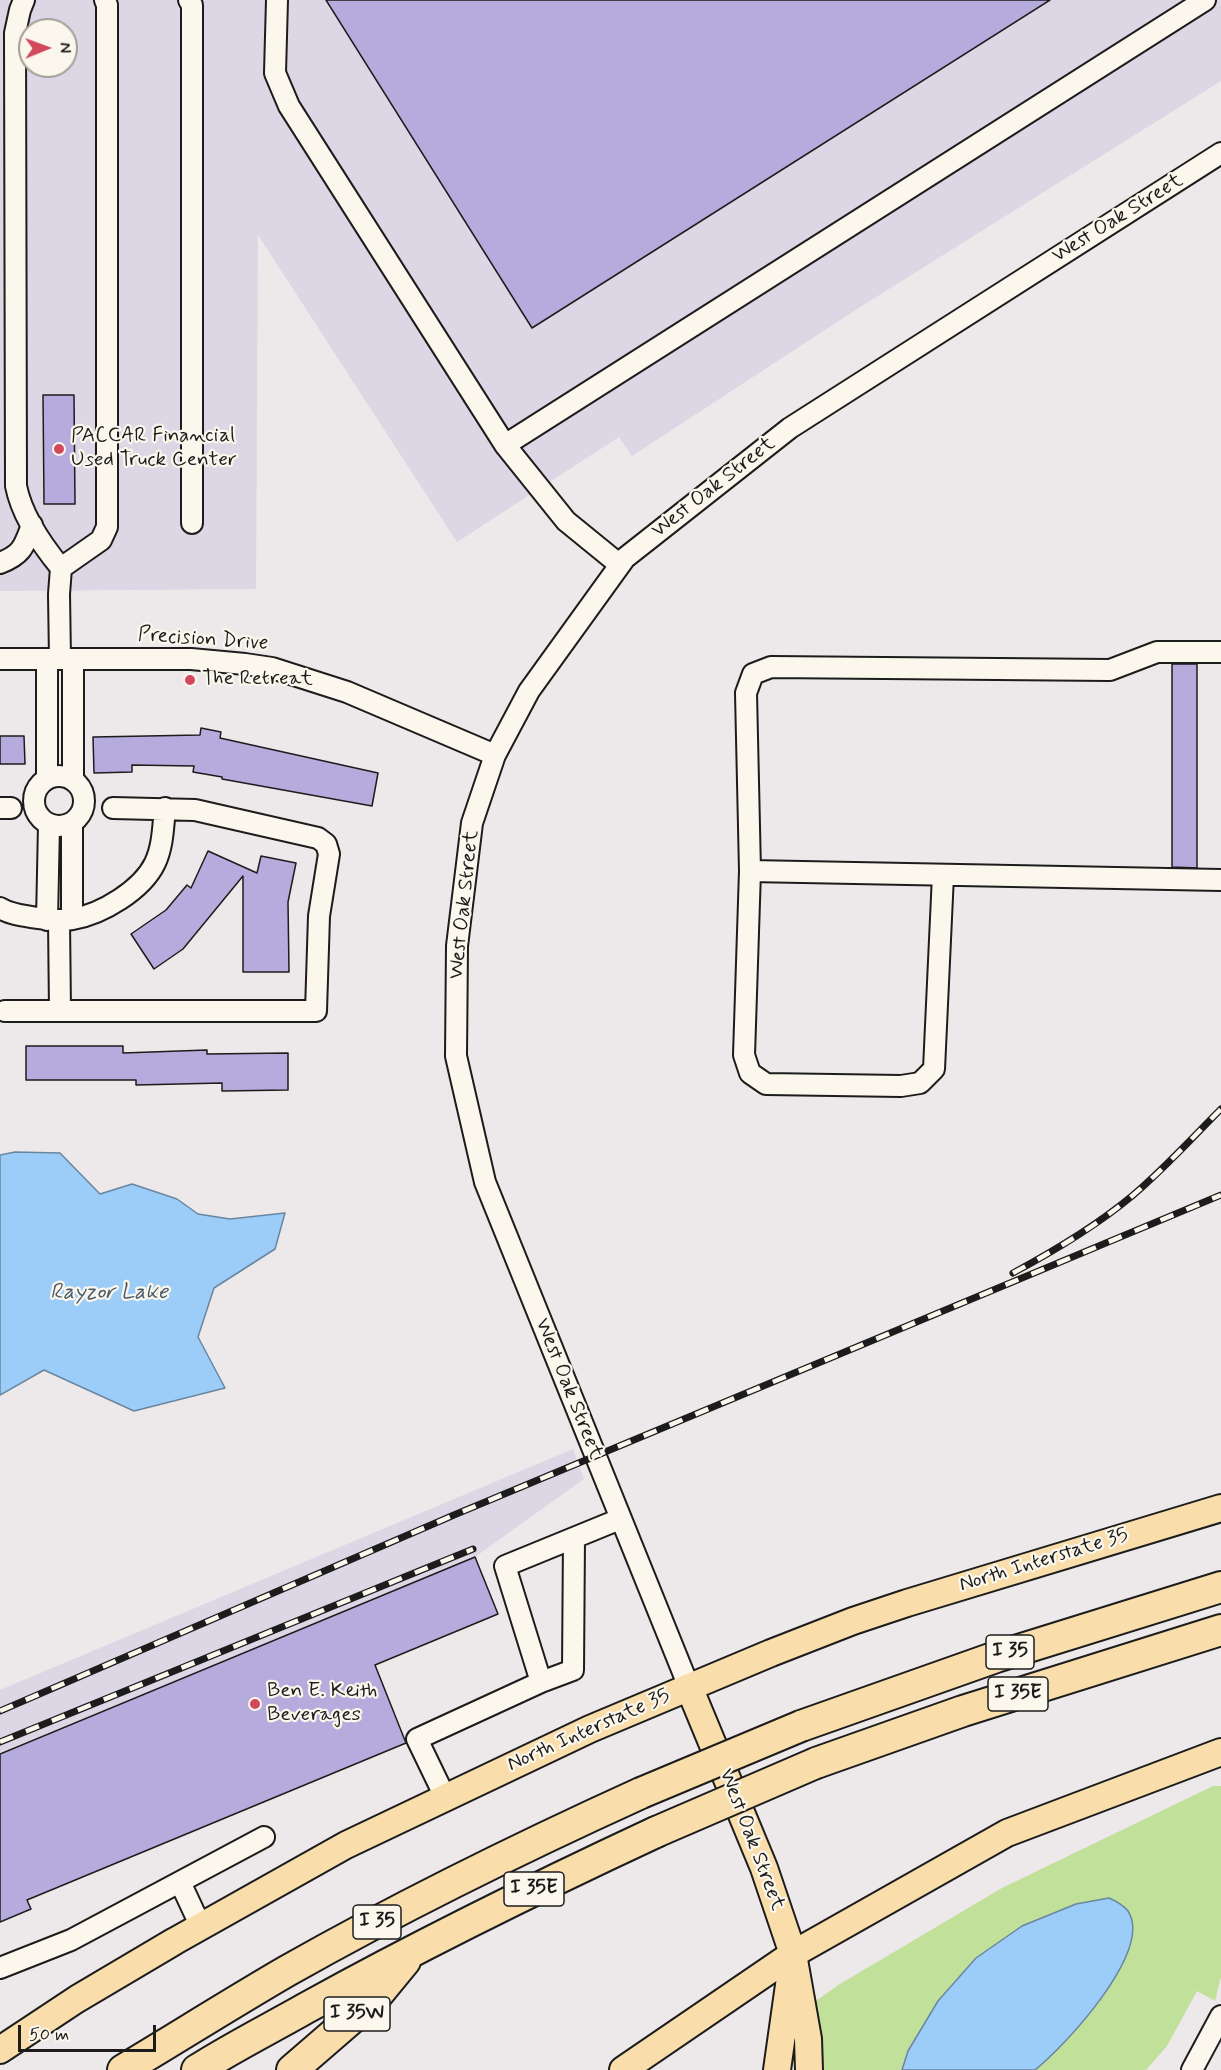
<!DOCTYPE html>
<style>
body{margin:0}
#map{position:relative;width:1221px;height:2070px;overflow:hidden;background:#ede8e9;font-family:Mynerve,sans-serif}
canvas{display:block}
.north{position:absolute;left:18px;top:18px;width:60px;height:60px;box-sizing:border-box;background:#fbf7ec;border:2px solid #a29f99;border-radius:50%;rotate:89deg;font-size:16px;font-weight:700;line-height:24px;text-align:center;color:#1c1c1c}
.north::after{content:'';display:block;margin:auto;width:21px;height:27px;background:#d1495b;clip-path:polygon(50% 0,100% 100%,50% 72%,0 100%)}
.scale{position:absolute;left:18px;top:2025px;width:138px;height:27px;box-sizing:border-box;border:3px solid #1c1c1c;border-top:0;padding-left:8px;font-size:18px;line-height:21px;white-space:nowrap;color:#1c1c1c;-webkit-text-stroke:4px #fbf7ec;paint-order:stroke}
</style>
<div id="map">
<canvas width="1221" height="2070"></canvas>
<div class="north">N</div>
<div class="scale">50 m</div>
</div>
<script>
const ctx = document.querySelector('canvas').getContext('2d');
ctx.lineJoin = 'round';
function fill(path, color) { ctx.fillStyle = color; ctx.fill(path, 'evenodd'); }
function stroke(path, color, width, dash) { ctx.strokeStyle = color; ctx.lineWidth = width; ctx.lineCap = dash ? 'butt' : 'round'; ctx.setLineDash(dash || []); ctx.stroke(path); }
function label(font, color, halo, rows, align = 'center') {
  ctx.font = font + ' Mynerve,sans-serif'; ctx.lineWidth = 4.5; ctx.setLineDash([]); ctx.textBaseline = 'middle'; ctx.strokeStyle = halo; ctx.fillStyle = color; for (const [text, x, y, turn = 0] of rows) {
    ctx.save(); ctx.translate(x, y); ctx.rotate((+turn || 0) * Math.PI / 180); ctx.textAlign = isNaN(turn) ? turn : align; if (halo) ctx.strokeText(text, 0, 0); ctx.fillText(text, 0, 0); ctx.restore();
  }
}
fill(new Path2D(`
 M 0,0 L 1221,0 L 1221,81 L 857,309 L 632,456 L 619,437 L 457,542 L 258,235 L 256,589 L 0,591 ZM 30,30 L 66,30 L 66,66 L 30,66 Z
 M 573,1449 L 584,1479 L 475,1557 L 0,1754 L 0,1690 Z`), '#dcd6e5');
fill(new Path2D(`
 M 1213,1786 L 1221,1786 L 1221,1977 L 1215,2001 L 1197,1991 L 1167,2046 L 1146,2070 L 807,2070 L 810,2005 L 840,1984 L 1002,1888 Z`), '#c1e099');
const water = new Path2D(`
 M 15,1152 L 60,1153 L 100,1194 L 132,1184 L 177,1199 L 198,1214 L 230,1219 L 285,1213 L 275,1249 L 214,1288 L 198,1337 L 225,1388 L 134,1411 L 44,1370 L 0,1395 L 0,1155 Z
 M 1109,1898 C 1116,1901 1123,1905 1128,1911 C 1154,1951 1064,2047 1035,2070 L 902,2070 L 908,2051 L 938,2001 L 976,1958 L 1022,1926 L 1076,1904 Z`);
fill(water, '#9ccdf8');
stroke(water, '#6986a0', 1.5);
const building = new Path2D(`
 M 326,0 L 1050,0 L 532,328 Z
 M 43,395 L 74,395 L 75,504 L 44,504 Z
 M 1172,664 L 1197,664 L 1197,868 L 1172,867 Z
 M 201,728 L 221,732 L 220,738 L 378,773 L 372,806 L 222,779 L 222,777 L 193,772 L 194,766 L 132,765 L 132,772 L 94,773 L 93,737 L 200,735 Z
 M 0,736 L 24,736 L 25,764 L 0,764 Z
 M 208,851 L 257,873 L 261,856 L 296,863 L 288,902 L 289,972 L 243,972 L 243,876 L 183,949 L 154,969 L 131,934 L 166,910 L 187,885 L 191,888 Z
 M 26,1046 L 123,1046 L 123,1053 L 207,1050 L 207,1054 L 288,1053 L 288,1090 L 222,1091 L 222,1083 L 136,1085 L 136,1080 L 26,1080 Z
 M 475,1557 L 498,1614 L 375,1665 L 406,1743 L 27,1900 L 31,1909 L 0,1922 L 0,1754 Z`);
fill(building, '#b5abdc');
stroke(building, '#1c1c1c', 1.5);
const minor = new Path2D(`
 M 24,0 L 20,10 L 15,33 L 16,486 C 22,516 42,545 61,568 L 59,594 L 60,659
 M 189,0 L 192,5 L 192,523
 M 277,0 L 275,73 L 289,106 L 505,445 L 566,521 L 620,565
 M 505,445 L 1205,0
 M 0,563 C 23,554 24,546 32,525
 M 61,568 L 101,540 L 107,527 L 107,5 L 105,0
 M 0,659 L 191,659 L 245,664 L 272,668 L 347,692 L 495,755
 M 47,659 L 47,778
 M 73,659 L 73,780
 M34 801a25 25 0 1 1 50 0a25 25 0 1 1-50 0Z
 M 0,808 L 11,808
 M 72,823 L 72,919
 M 750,871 L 1221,880
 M 943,875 L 934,1069 L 920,1083 L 901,1086 L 766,1084 L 750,1073 L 744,1055 L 750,871 L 746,693 L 753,674 L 771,667 L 1110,670 L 1157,652 L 1221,652
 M 0,908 C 10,914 20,915 31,917 C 45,919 59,922 73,919 C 102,914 142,890 155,863 C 163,846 163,827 165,808
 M 47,920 L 49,825
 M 59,920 L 60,1011
 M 5,1011 L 316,1011 L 319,916 L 329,854 L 326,844 L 318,838 L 195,810 L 113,808
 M 541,1682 L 573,1670 L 574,1538
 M 689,1687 L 485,1182 L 456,1056 L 457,946 L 472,823 L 495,755 L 529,691 L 625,558 L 790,428 L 1221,153
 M 445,1797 L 417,1739 L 541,1682 L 505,1566 L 620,1519
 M 180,1882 L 201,1927
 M 0,1968 L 71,1940 L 264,1837
 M 1192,2070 L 1221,2016`);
const major = new Path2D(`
 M 689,1687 L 764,1868 L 793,1954 L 808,2039 L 809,2070
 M 0,2050 L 77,1999 L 175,1941 L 346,1845 L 590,1729 L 771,1653 L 853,1621 L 907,1603 L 1221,1508
 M 623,2070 L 793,1954 L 1007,1833 L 1221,1752
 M 777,2070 L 790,1978`);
const highway = new Path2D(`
 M 801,1726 L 996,1657 L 1221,1587
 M 816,1763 L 963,1711 L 1221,1630
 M 123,2070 C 178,2037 232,2003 287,1971 C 402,1906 520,1848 641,1793
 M 197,2070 C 233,2047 271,2028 308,2007 C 422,1944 538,1887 656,1832
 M 292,2070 L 373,2000 L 405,1961`);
stroke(minor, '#1c1c1c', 24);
stroke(major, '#1c1c1c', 30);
stroke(highway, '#1c1c1c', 34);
stroke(minor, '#fbf7ec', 20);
stroke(major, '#f9deab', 26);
stroke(highway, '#f9deab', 30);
const rail = new Path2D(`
 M 1013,1273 C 1054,1251 1096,1226 1132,1196 C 1164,1169 1192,1138 1221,1109
 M 0,1711 L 454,1515 L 1221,1195
 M 0,1742 L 473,1549`);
stroke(rail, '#1c1c1c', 7);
stroke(rail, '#fbf7ec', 4.5, [14]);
const highwayBridge = new Path2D(`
 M 641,1793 L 801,1726
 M 656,1832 L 816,1763`);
stroke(highwayBridge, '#1c1c1c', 34, []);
stroke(highwayBridge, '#f9deab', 30);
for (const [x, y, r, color] of [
 [59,449,6,"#d1495b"],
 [190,680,6,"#d1495b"],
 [255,1704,6,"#d1495b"]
]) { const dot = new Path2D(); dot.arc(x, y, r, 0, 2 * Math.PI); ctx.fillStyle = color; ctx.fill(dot); stroke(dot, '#fbf7ec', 2); }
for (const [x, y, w] of [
 [1010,1652,48],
 [1018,1694,60],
 [534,1889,60],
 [377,1922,48],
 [357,2014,66]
]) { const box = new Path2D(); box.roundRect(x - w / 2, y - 17, w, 34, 4.5); ctx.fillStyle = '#fbf7ec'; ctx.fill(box); stroke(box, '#1c1c1c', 1.5); }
label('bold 20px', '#1c1c1c', null, [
 ["I 35",1010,1652],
 ["I 35E",1018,1694],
 ["I 35E",534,1889],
 ["I 35",377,1922],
 ["I 35W",357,2014]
]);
label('21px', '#1c1c1c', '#fbf7ec', [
 ["West Oak Street",1118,219,-32],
 ["West Oak Street",714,488,-38],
 ["Precision Drive",203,640,4],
 ["West Oak Street",465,905,-84],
 ["West Oak Street",568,1389,68],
 ["North Interstate 35",1044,1561,-17],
 ["North Interstate 35",589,1731,-24],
 ["West Oak Street",751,1840,69]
]);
label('21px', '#1c1c1c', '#fbf7ec', [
 ["PACCAR Financial",71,437],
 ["Used Truck Center",71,461],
 ["The Retreat",202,680],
 ["Ben E. Keith",267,1692],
 ["Beverages",267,1716]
], 'left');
label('italic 22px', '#495a69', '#fbf7ec', [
 ["Rayzor Lake",109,1293]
]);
</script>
